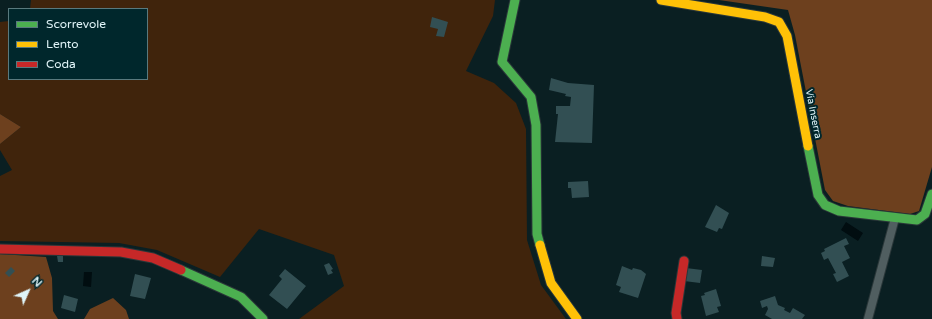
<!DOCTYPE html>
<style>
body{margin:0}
#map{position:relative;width:932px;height:319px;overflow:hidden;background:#0a1f22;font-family:"Varela Round",sans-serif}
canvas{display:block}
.legend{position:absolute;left:8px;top:8px;width:140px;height:72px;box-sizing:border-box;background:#00272c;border:1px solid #59797e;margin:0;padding:5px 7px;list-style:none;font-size:12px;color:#dff4f8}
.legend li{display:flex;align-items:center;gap:8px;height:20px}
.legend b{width:20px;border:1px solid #59797e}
.north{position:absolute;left:8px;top:271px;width:40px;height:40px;-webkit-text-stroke:3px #00272c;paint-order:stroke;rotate:45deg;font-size:11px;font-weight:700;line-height:16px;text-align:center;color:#dff4f8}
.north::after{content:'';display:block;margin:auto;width:14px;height:18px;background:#dff4f8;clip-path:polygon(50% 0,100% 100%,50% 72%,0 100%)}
</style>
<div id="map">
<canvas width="932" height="319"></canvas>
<ul class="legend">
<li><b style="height:5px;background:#4caf50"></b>Scorrevole</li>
<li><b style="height:5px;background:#ffc107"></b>Lento</li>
<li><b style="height:5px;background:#c62828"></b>Coda</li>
</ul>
<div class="north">N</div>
</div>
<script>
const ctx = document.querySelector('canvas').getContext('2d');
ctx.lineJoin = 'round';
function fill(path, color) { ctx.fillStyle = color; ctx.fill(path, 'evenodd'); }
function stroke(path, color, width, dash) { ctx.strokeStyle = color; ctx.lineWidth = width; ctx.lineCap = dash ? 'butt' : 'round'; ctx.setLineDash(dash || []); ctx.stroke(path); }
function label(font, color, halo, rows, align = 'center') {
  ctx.font = font + ' "Varela Round",sans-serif'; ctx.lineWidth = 4; ctx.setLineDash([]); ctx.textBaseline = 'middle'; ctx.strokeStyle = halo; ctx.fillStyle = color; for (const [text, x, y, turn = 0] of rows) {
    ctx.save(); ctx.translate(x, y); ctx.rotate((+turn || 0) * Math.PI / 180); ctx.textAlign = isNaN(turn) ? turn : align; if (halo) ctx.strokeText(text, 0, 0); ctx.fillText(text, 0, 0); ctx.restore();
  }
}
fill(new Path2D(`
 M 31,0 L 495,0 L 493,16 L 466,71 L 494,83 L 516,103 L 526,129 L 527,240 L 541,285 L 566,319 L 299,319 L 344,286 L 334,255 L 259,229 L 220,277 L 157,250 L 119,243 L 0,241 L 0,176 L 12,170 L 0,150 L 0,144 L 21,127 L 0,114 L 0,22 L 9,21 L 9,79 L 147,79 L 147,9 L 30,9 Z`), '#40240c');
fill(new Path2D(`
 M 719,0 L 932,0 L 932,167 L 919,211 L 910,214 L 848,206 L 833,201 L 825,190 L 795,35 L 788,10 Z
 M 0,114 L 21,127 L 0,144 Z
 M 0,254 L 46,257 L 52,278 L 53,311 L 58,319 L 0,319 Z
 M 113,298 L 126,310 L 129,319 L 84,319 L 90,309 Z`), '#6d401e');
fill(new Path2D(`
 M 846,222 L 863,233 L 858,241 L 841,230 Z
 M 84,272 L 92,272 L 91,287 L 83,286 Z`), '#010d10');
fill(new Path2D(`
 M 432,17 L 448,22 L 444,37 L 436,36 L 438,29 L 430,27 Z
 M 551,78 L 568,83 L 594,85 L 592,143 L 555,142 L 558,114 L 556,114 L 556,106 L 570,106 L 571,97 L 565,96 L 566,94 L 549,90 Z
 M 588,181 L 589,197 L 572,198 L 571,188 L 568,188 L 568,182 Z
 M 716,205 L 729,213 L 722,229 L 719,228 L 717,232 L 705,227 Z
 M 846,238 L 849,244 L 844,246 L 850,258 L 842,262 L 849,276 L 837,282 L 833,274 L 836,273 L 828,258 L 824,260 L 821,253 L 825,251 L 824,249 Z
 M 57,256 L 63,256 L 63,262 L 58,262 Z
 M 762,256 L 775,258 L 773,267 L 761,266 Z
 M 329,263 L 333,269 L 331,270 L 333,273 L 328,275 L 324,265 Z
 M 622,266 L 632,270 L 633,268 L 641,270 L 646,274 L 638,298 L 619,292 L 621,287 L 616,285 Z
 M 11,267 L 15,271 L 9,277 L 5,273 Z
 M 686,268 L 702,270 L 700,283 L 684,281 Z
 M 285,269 L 306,286 L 287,309 L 269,295 L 282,279 L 279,276 Z
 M 135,274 L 151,278 L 145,299 L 130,296 Z
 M 716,289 L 721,306 L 717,307 L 719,312 L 706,316 L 701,296 L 705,295 L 704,293 Z
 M 64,295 L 78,299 L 75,312 L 61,308 Z
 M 775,296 L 778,305 L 785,308 L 784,310 L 790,313 L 793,308 L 805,315 L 802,319 L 772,319 L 765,315 L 768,309 L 767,306 L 762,308 L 760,301 Z`), '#324f53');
const street = new Path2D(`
 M 868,319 L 895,218`);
const fast = new Path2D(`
 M 515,0 L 502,62 L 531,97 L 536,125 L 537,234 L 540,245
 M 808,146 L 818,195 L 825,205 L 839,211 L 917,220 L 925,214 L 932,194
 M 181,270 L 241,297 L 263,319`);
const slow = new Path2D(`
 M 661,0 L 765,17 L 779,22 L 787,36 L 808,146
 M 540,245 L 551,283 L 577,319`);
const jam = new Path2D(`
 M 0,249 L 121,252 L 153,258 L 181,270
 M 677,319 L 676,313 L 684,261`);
stroke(street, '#2a3739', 10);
stroke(fast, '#2a3739', 11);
stroke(slow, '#2a3739', 11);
stroke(jam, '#2a3739', 11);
stroke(street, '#505e60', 8);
stroke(fast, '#4caf50', 9);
stroke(slow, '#ffc107', 9);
stroke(jam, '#c62828', 9);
label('10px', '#dff4f8', '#00272c', [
 ["Via Inserra",813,114,79]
]);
</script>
